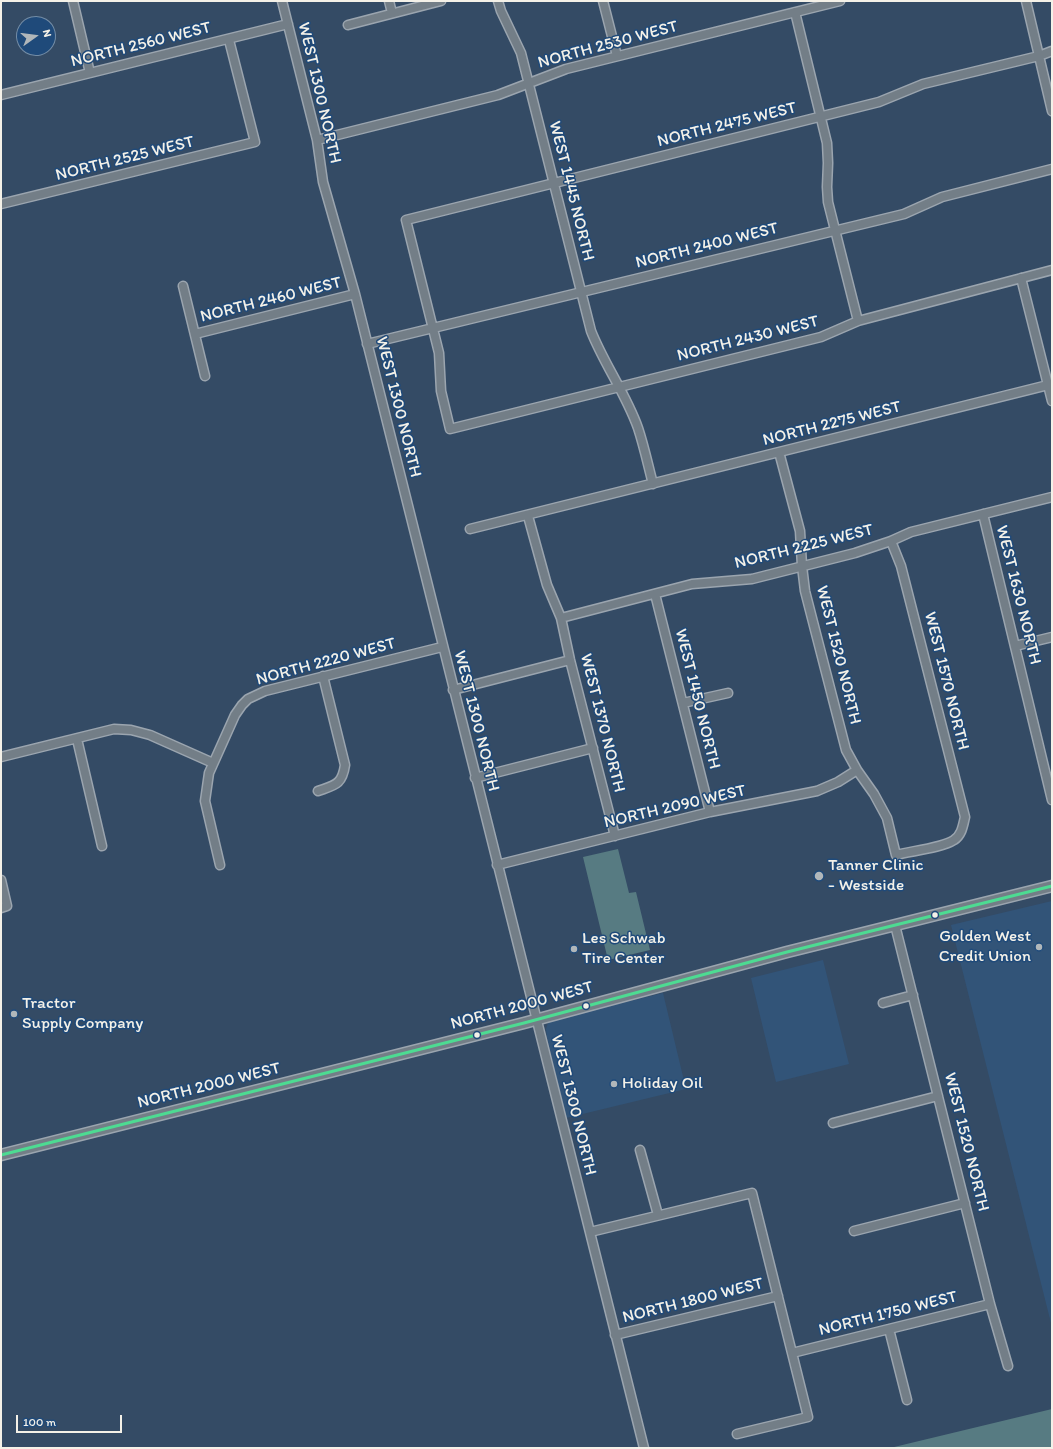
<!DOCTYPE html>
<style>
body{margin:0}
#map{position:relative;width:1053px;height:1449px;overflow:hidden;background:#344b65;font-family:Itim,sans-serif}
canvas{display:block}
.frame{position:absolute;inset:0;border:2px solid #f4f1e8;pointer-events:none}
.north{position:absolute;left:16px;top:16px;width:40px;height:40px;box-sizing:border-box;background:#1f4a7a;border:1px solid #748da6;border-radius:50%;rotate:76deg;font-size:11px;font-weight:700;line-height:16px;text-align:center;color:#f4f1e8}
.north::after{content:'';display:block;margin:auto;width:14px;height:18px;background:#b1b7ba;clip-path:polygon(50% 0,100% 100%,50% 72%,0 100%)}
.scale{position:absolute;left:16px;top:1415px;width:106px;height:18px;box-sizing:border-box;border:2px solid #f4f1e8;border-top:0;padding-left:5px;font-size:12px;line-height:14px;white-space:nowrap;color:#f4f1e8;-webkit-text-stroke:3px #1f4a7a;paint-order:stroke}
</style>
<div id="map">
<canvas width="1053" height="1449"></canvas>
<div class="frame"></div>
<div class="north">N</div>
<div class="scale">100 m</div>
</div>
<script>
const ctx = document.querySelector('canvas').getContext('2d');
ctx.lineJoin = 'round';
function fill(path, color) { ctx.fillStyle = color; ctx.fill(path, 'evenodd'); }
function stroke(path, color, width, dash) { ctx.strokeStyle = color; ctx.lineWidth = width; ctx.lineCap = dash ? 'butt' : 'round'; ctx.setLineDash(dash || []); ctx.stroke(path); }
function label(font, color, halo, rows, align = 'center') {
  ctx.font = font + ' Itim,sans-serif'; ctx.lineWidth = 3; ctx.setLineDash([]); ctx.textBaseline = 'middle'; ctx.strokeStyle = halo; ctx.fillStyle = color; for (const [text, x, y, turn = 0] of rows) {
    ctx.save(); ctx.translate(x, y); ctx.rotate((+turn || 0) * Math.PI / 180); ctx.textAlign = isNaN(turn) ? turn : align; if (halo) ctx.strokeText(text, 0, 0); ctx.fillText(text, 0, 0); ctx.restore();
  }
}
fill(new Path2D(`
 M 1052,901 L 1052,1327 L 951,925 Z
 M 823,960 L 849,1064 L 776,1082 L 751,978 Z
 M 663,993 L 686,1089 L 566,1118 L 547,1037 L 546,1029 L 548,1023 L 556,1019 Z`), '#325478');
fill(new Path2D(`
 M 618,849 L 629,893 L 636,892 L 650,950 L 608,960 L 583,857 Z
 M 1052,1409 L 1052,1448 L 890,1448 Z`), '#577b82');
const minor = new Path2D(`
 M 73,1 L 90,73
 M 282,1 L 317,140 L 323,182 L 355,294 L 644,1448
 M 389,1 L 392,13
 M 498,1 L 501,11 L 521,53 L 591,331 C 604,364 626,394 638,428 C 644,446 648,465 653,484
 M 603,1 L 617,56
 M 1026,1 L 1052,111
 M 795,12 L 827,143 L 828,163 L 827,187 L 828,202 L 858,321
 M 348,25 L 441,1
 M 1052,51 L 1039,56 L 923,84 L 879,102 L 406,220 L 439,353 L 441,391 L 450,429 L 821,337 L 858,321 L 1052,270
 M 1,95 L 288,24
 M 317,140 L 498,95 L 566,69 L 840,1
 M 1,204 L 255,142 L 229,40
 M 1021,278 L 1052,401
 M 183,286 L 205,376
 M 195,334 L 355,294
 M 367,344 L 904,214 L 942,197 L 1052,169
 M 779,452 L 800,531 L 802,566 L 805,591 L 846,750 L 857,770 L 874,794 L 887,818 L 896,855 C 911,851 942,848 954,840 C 962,835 963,825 965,817 L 901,566 L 891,541
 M 983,514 L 1052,800
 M 528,516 L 547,585 L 561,618 L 570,660 L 615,836
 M 470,529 L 1052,384
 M 655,594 L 710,812
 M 561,618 L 692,584 L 752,579 L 855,553 L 891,541 L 911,532 L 1052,497
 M 1015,646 L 1052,637
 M 453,690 L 570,660
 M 683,703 L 728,693
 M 77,739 L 102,846
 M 1,757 L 114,729 L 131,730 L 150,735 L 213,763
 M 475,778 L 593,748
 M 318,791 C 335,785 342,785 345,765 L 323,676
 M 220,865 L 205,801 L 209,773 L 235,715 L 242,705 L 248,699 L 265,691 L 442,647
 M 497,865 L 710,812 L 817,791 L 838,782 L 857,770
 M 1,880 L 7,906 L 1,908
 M 895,925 L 990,1304 L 1008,1366
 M 883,1003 L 913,995
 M 833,1123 L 938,1096
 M 640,1150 L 658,1215
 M 854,1231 L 965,1203
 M 590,1232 L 752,1193 L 808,1417 L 737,1434
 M 889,1329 L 907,1400
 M 615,1335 L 778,1296
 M 792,1353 L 990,1304`);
const major = new Path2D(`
 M 1,1155 L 524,1023 L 787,952 L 1052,886`);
stroke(minor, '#9ba5af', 11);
stroke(major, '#9ba5af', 13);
stroke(minor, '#737e87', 8);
stroke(major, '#737e87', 10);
stroke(new Path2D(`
 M 1,1155 L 524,1023 L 787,952 L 1052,886`), '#4ddb92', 3);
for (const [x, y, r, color] of [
 [819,876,5,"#b1b7ba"],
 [935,915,3.5,"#f4f1e8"],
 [1039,947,4,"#b1b7ba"],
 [574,949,4,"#b1b7ba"],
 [586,1006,3.5,"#f4f1e8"],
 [14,1014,4,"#b1b7ba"],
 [477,1035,3.5,"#f4f1e8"],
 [614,1084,4,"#b1b7ba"]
]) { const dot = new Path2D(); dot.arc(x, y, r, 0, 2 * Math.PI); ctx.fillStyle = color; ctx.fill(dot); stroke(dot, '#1f4a7a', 1.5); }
label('17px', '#f4f1e8', '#1f4a7a', [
 ["NORTH 2560 WEST",141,45,-14],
 ["NORTH 2530 WEST",608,45,-15],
 ["WEST 1300 NORTH",319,93,77],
 ["NORTH 2475 WEST",727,125,-14],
 ["NORTH 2525 WEST",125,159,-14],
 ["WEST 1445 NORTH",571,191,76],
 ["NORTH 2400 WEST",707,246,-14],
 ["NORTH 2460 WEST",271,300,-14],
 ["NORTH 2430 WEST",748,339,-14],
 ["WEST 1300 NORTH",398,407,76],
 ["NORTH 2275 WEST",832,424,-14],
 ["NORTH 2225 WEST",804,547,-14],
 ["WEST 1630 NORTH",1018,595,76],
 ["WEST 1520 NORTH",838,655,76],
 ["NORTH 2220 WEST",326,662,-15],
 ["WEST 1570 NORTH",946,681,76],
 ["WEST 1450 NORTH",697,699,76],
 ["WEST 1300 NORTH",476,721,76],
 ["WEST 1370 NORTH",602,723,76],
 ["NORTH 2090 WEST",675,807,-13],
 ["NORTH 2000 WEST",522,1006,-15],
 ["NORTH 2000 WEST",209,1086,-14],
 ["WEST 1300 NORTH",573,1105,76],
 ["WEST 1520 NORTH",966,1142,76],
 ["NORTH 1800 WEST",693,1301,-14],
 ["NORTH 1750 WEST",888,1314,-14]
]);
label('17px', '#f4f1e8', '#1f4a7a', [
 ["Tanner Clinic",828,866],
 ["- Westside",828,886],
 ["Golden West",1031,937,"right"],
 ["Credit Union",1031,957,"right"],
 ["Les Schwab",582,939],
 ["Tire Center",582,959],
 ["Tractor",22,1004],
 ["Supply Company",22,1024],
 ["Holiday Oil",622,1084]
], 'left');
</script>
